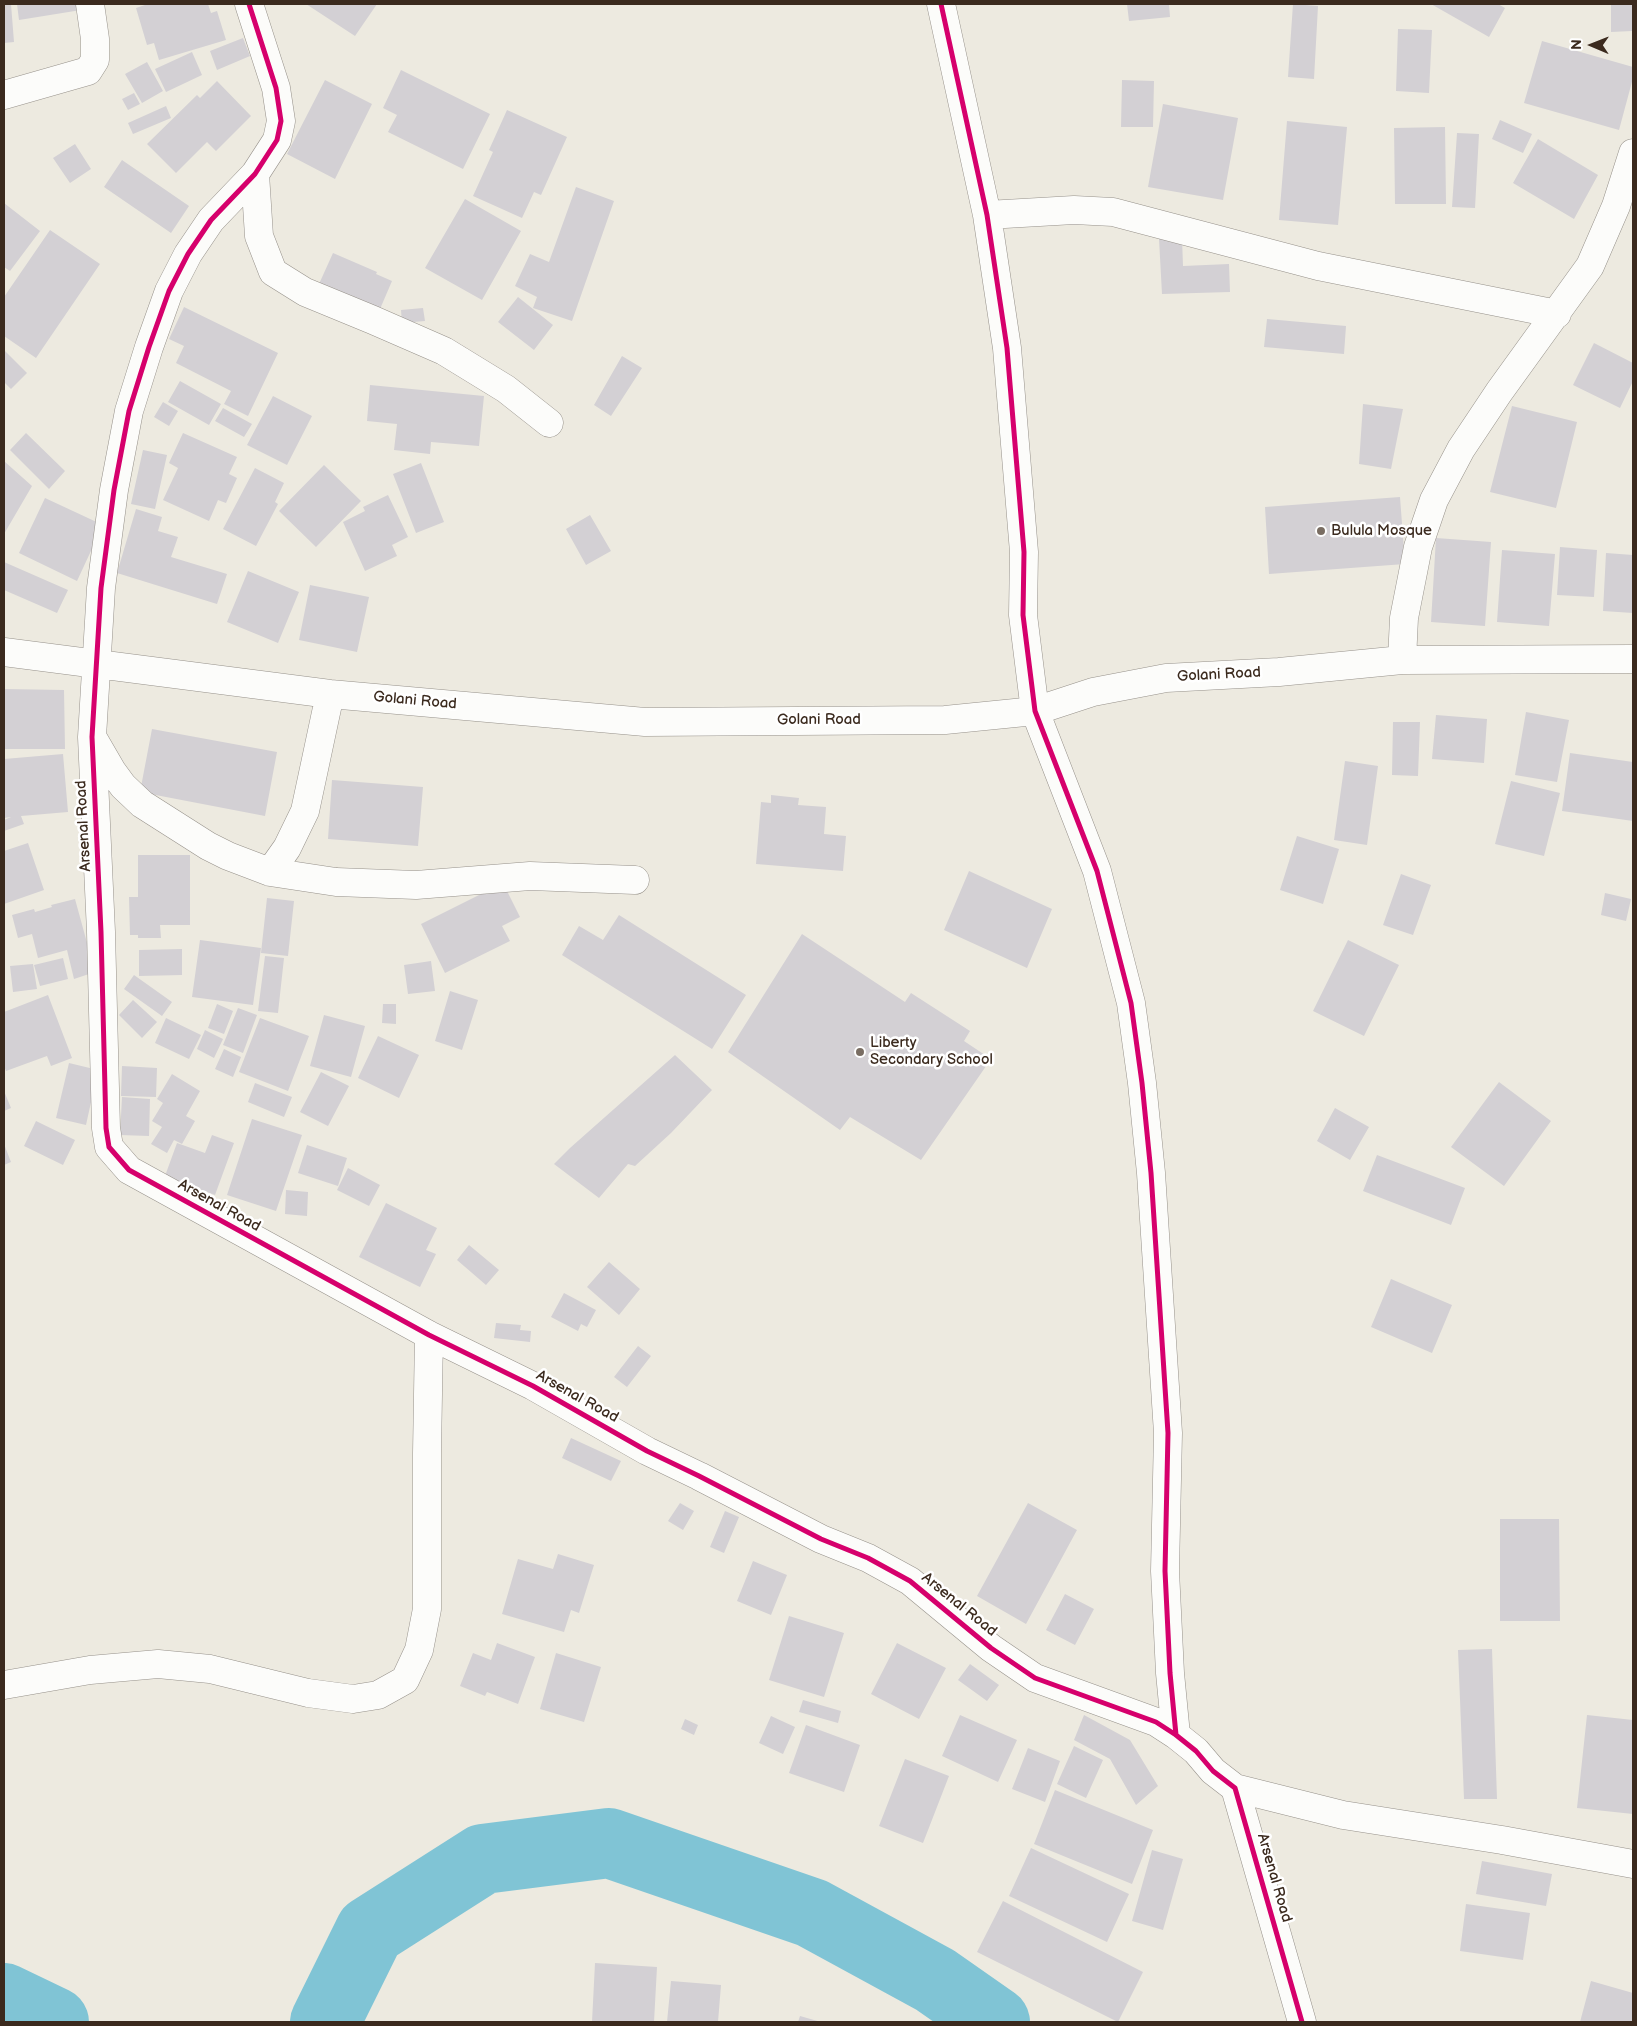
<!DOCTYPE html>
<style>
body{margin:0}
#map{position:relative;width:1637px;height:2026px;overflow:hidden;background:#edeae0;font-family:"Balsamiq Sans",sans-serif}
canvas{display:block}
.frame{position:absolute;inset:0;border:5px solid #3b2a1e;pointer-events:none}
.north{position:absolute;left:1567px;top:20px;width:50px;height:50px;-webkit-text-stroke:4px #fff;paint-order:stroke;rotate:271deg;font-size:14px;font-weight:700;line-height:20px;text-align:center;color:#3b2a1e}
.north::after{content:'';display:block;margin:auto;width:18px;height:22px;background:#3b2a1e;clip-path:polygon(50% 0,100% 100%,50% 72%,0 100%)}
</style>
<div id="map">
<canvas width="1637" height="2026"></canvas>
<div class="frame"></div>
<div class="north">N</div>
</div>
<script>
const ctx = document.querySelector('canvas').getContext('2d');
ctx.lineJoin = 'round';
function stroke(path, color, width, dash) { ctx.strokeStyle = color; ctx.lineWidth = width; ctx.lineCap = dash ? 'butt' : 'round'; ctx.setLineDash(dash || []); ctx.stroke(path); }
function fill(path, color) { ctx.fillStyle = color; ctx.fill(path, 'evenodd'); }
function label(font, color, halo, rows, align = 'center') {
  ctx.font = font + ' "Balsamiq Sans",sans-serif'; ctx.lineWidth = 5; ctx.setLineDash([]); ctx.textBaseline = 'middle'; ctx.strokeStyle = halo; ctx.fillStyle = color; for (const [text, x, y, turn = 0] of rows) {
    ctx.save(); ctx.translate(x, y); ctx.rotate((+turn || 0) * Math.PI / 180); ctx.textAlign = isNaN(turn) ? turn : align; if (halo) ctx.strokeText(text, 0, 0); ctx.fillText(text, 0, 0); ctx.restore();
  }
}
stroke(new Path2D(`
 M 4,1998 L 54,2022
 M 325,2022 L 370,1931 L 483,1859 L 609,1843 L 812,1913 L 935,1980 L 995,2022`), '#80c4d5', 70);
fill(new Path2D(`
 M 4,4 L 11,4 L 14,42 L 4,43 Z
 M 17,4 L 80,4 L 81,10 L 19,20 Z
 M 145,4 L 208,4 L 211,13 L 217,11 L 226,40 L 159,60 L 154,43 L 147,45 L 136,8 L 145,5 Z
 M 306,4 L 377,4 L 355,36 Z
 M 1127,4 L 1169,4 L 1170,17 L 1129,21 Z
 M 1293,4 L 1318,6 L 1314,79 L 1288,77 Z
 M 1431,4 L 1498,4 L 1505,8 L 1489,37 Z
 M 1611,4 L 1632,4 L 1632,31 L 1611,32 Z
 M 1398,29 L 1432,30 L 1429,93 L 1396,91 Z
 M 243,38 L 250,56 L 217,70 L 210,51 Z
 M 1542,41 L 1633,67 L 1633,78 L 1619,130 L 1524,103 Z
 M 192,52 L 202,75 L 166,92 L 155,69 Z
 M 147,62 L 163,91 L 142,103 L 125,74 Z
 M 401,70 L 490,114 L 463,169 L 388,132 L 397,115 L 383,108 Z
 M 325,80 L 372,104 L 335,179 L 287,154 Z
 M 1122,80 L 1154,81 L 1153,127 L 1121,127 Z
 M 217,81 L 251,116 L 216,151 L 207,142 L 176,173 L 147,144 L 197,95 L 200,98 Z
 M 134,93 L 140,104 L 128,110 L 122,99 Z
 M 1163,104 L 1238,118 L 1223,200 L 1148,187 Z
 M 166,106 L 171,118 L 133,134 L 128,123 Z
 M 507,110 L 567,137 L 541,195 L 534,192 L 522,218 L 473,196 L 493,152 L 489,150 Z
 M 1500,120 L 1532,134 L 1523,153 L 1492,139 Z
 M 1287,121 L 1347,127 L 1338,225 L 1279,220 Z
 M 1445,127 L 1446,204 L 1395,204 L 1394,128 Z
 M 1457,133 L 1479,134 L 1475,208 L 1452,207 Z
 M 1538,139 L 1598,175 L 1574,219 L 1513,183 Z
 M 75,144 L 91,169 L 70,183 L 53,158 Z
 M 122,160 L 189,206 L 171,233 L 104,187 Z
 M 576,187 L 614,201 L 572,321 L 533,308 L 537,297 L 515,286 L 530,254 L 549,262 Z
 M 465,199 L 521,231 L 482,300 L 425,268 Z
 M 4,203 L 40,231 L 10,271 L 4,267 Z
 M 50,230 L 100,264 L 36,358 L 4,336 L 4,297 Z
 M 1182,238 L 1183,266 L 1229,264 L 1230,292 L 1162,294 L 1159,239 Z
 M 333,253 L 377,272 L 376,274 L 392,281 L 380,309 L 319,284 Z
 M 518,297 L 553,325 L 534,350 L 498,322 Z
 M 184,307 L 278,353 L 248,416 L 224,404 L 231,391 L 176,363 L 184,346 L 169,339 Z
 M 423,308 L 425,321 L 402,323 L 401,310 Z
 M 1267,319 L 1346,326 L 1344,354 L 1264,347 Z
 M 1594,343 L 1633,363 L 1633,381 L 1620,408 L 1573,385 Z
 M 4,350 L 27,373 L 11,389 L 4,382 Z
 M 622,356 L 642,368 L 611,416 L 594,405 Z
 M 180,381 L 221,404 L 209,425 L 168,402 Z
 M 370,385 L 484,396 L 479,446 L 431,442 L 430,454 L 394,450 L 397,424 L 367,421 Z
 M 273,396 L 312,416 L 287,465 L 247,445 Z
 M 163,402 L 178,411 L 169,426 L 154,417 Z
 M 1363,404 L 1403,409 L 1391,469 L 1359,464 Z
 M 1512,406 L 1577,422 L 1556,508 L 1490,492 Z
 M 223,408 L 252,424 L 244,437 L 215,421 Z
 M 26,433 L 65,471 L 49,489 L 10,450 Z
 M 183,433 L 237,457 L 229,474 L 237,478 L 226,503 L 218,500 L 209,521 L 163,500 L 178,468 L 169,463 Z
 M 143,450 L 167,455 L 155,509 L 131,504 Z
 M 4,461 L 32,486 L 4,534 Z
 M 421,463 L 444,522 L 416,533 L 393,474 Z
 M 324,465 L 361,501 L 316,547 L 279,511 Z
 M 255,468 L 284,483 L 275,502 L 278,504 L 256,546 L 223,529 Z
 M 388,495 L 408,537 L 392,545 L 397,556 L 365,571 L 343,522 L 365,511 L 363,507 Z
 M 1400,497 L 1405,564 L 1269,574 L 1265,507 Z
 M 45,498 L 103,525 L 77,581 L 19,553 Z
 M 136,509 L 162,517 L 158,531 L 178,537 L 171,557 L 227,574 L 217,604 L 117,573 Z
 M 590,515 L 611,551 L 586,565 L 566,529 Z
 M 1436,538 L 1491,542 L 1485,626 L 1431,622 Z
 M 1560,547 L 1597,550 L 1594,597 L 1557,595 Z
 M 1502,550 L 1555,554 L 1549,626 L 1497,622 Z
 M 1606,553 L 1633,555 L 1633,613 L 1603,611 Z
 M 4,562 L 68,590 L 57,613 L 4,590 Z
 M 248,571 L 299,592 L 278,643 L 227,622 Z
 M 310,585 L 369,597 L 357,652 L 299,640 Z
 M 4,689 L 64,690 L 65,749 L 4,749 Z
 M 1526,712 L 1569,720 L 1557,782 L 1515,775 Z
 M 1436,715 L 1487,719 L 1484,763 L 1432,759 Z
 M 1393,722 L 1420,722 L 1418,776 L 1392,775 Z
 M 152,729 L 277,752 L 265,816 L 140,792 Z
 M 1570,753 L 1633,762 L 1633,821 L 1562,811 Z
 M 63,754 L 68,812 L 21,816 L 24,824 L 4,831 L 4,820 L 11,817 L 4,818 L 4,759 Z
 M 1345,761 L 1378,766 L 1367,845 L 1334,840 Z
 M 332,780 L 423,787 L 418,846 L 328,839 Z
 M 1511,781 L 1560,793 L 1544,856 L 1495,844 Z
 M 771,795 L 799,798 L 798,805 L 826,807 L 824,834 L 846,836 L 843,871 L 756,864 L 761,802 L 771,803 Z
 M 1297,836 L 1339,849 L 1323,904 L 1280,890 Z
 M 28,843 L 44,890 L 4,904 L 4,851 Z
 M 138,855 L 190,855 L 190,925 L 160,925 L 161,938 L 138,938 L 138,935 L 130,935 L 129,897 L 138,897 Z
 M 969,871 L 1052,909 L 1027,968 L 944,930 Z
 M 1401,874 L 1431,885 L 1413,935 L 1383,925 Z
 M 503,883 L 520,917 L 502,926 L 510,941 L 445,973 L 421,924 Z
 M 1605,893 L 1631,899 L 1626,921 L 1601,915 Z
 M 267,898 L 294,901 L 288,956 L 261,953 Z
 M 75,899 L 95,972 L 74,979 L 67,950 L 38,958 L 32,934 L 18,938 L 12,915 L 34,909 L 35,912 L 52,907 L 51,905 Z
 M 619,915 L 746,995 L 712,1049 L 562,955 L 579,926 L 603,940 Z
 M 802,934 L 905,1002 L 911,993 L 970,1031 L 964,1041 L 991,1059 L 921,1160 L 850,1117 L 840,1130 L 728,1052 Z
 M 200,940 L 261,948 L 253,1005 L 192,997 Z
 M 1348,940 L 1399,965 L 1364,1036 L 1313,1011 Z
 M 182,949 L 182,975 L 139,976 L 139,950 Z
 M 265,956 L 284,958 L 278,1013 L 258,1011 Z
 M 63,958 L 68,979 L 40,986 L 34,965 Z
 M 431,961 L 435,991 L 408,994 L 404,965 Z
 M 33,964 L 37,989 L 13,992 L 10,966 Z
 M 134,975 L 172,1002 L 162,1016 L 124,989 Z
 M 450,991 L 478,1000 L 462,1050 L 435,1041 Z
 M 48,995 L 72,1058 L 51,1066 L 47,1056 L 6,1071 L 4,1066 L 4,1012 Z
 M 133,1000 L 157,1022 L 142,1038 L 119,1015 Z
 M 217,1004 L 233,1011 L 224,1034 L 208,1028 Z
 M 383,1004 L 396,1004 L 396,1024 L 382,1023 Z
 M 238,1008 L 257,1015 L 243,1053 L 223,1045 Z
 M 324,1015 L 365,1026 L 351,1077 L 310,1066 Z
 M 166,1018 L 201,1035 L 189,1059 L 155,1043 Z
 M 260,1018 L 309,1036 L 288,1091 L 239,1072 Z
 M 205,1030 L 223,1039 L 214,1058 L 197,1049 Z
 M 378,1036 L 419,1055 L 399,1098 L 358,1078 Z
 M 224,1049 L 241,1057 L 233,1077 L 215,1069 Z
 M 675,1055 L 712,1090 L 671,1133 L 635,1166 L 628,1164 L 599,1198 L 554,1164 L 570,1148 Z
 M 69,1063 L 98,1070 L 86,1125 L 56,1118 Z
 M 122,1066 L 157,1068 L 156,1097 L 121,1096 Z
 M 321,1072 L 349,1086 L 328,1126 L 300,1112 Z
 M 172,1074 L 200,1091 L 186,1116 L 195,1121 L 182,1144 L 174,1140 L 167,1153 L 151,1144 L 162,1127 L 152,1121 L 163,1103 L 157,1099 Z
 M 1499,1082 L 1551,1121 L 1504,1186 L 1451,1147 Z
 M 255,1083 L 292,1097 L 284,1117 L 248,1102 Z
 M 4,1091 L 11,1108 L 4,1111 Z
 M 122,1097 L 150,1099 L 149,1136 L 120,1135 Z
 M 1335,1108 L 1369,1127 L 1350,1160 L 1317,1141 Z
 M 252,1119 L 302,1135 L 276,1211 L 227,1195 Z
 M 36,1121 L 75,1140 L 63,1165 L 24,1146 Z
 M 212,1135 L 234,1143 L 215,1195 L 165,1176 L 177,1143 L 205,1153 Z
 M 4,1144 L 11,1162 L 4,1165 Z
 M 307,1145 L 347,1158 L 338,1186 L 298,1173 Z
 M 1377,1155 L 1465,1188 L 1451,1225 L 1363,1191 Z
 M 348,1168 L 380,1185 L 369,1206 L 337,1190 Z
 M 286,1190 L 308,1192 L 307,1216 L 285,1214 Z
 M 386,1203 L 437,1228 L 426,1250 L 436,1254 L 420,1287 L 359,1257 Z
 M 469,1245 L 499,1270 L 486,1285 L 457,1260 Z
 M 609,1262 L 640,1289 L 619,1315 L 587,1287 Z
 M 1391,1279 L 1452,1305 L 1432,1353 L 1371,1327 Z
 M 564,1293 L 596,1310 L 587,1327 L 581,1324 L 578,1331 L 551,1317 Z
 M 496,1323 L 521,1325 L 520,1330 L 531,1331 L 530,1342 L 494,1338 Z
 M 638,1346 L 651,1356 L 627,1387 L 614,1377 Z
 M 571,1438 L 621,1461 L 611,1481 L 562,1458 Z
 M 680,1503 L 694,1511 L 683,1530 L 668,1521 Z
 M 1028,1503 L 1077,1530 L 1026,1624 L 977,1596 Z
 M 725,1511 L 739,1517 L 724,1553 L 710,1547 Z
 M 1500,1519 L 1559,1519 L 1560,1621 L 1500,1621 Z
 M 558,1554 L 594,1565 L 579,1613 L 571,1610 L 564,1632 L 502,1614 L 518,1559 L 553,1569 Z
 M 753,1561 L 787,1575 L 771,1615 L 737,1601 Z
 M 1065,1594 L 1094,1609 L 1075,1645 L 1046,1630 Z
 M 789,1616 L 844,1633 L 824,1697 L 769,1680 Z
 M 497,1643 L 535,1657 L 518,1704 L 487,1692 L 485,1696 L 460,1686 L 473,1653 L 491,1660 Z
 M 897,1643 L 946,1668 L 919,1719 L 871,1694 Z
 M 1492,1649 L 1497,1799 L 1464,1799 L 1458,1650 Z
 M 556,1653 L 601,1667 L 584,1722 L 540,1709 Z
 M 970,1664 L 999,1685 L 987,1701 L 958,1680 Z
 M 803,1700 L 841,1711 L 838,1723 L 799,1712 Z
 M 960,1715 L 1017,1740 L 998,1782 L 942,1756 Z
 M 1084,1715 L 1130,1740 L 1158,1786 L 1136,1805 L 1110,1759 L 1074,1740 Z
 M 1587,1715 L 1633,1720 L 1633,1814 L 1577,1808 Z
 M 771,1716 L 795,1727 L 783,1754 L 759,1743 Z
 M 685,1719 L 698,1725 L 694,1735 L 681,1729 Z
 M 806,1725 L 860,1745 L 844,1792 L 789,1773 Z
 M 1074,1746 L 1103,1760 L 1086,1798 L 1057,1784 Z
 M 1028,1748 L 1060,1761 L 1045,1802 L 1012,1789 Z
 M 905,1759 L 949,1776 L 923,1843 L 879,1826 Z
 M 1055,1790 L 1153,1830 L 1132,1884 L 1034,1844 Z
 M 1031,1848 L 1129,1894 L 1107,1942 L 1009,1896 Z
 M 1152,1850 L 1183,1859 L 1163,1930 L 1132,1921 Z
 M 1482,1861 L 1552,1874 L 1546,1906 L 1476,1894 Z
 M 1003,1901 L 1143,1972 L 1118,2022 L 977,1952 Z
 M 1466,1904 L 1530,1913 L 1523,1960 L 1460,1951 Z
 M 595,1963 L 657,1967 L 654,2022 L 592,2022 Z
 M 671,1981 L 721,1985 L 718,2022 L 667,2022 Z
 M 1591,1981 L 1633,1993 L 1633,2022 L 1580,2022 Z
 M 800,2016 L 821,2022 L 798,2022 Z`), '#d3d0d4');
const street = new Path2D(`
 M 249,4 L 276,88 L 281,121 L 277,140 L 255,174 L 211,220 L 188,254 L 169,291 L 149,347 L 129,411 L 114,490 L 101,588 L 92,737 L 101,932 L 106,1128 L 109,1147 L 129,1170 L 429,1335 L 533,1386 L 647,1451 L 699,1476 L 821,1539 L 868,1558 L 910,1581 L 991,1648 L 1035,1678 L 1156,1722 L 1176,1735 L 1196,1751 L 1213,1771 L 1235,1788 L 1302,2022
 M 941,4 L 987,215 L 1007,348 L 1024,552 L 1023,615 L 1035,711 L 1097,871 L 1131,1003 L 1142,1083 L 1151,1173 L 1168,1433 L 1165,1571 L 1170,1673 L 1176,1735
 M 4,95 L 88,71 L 95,60 L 95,39 L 90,4
 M 255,174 L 259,236 L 273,272 L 305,292 L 373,320 L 444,351 L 506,389 L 549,423
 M 987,215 L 1074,210 L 1113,212 L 1318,266 L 1557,314
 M 4,652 L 330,694 L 645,722 L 945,720 L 1035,711 L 1093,692 L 1166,678 L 1279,672 L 1402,660 L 1633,659
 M 1402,660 L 1404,618 L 1418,547 L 1434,500 L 1461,449 L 1499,392 L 1590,266 L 1616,206 L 1633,153
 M 94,740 L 112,771 L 123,786 L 142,804 L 208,846 L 228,856 L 270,872 L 336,882 L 416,885 L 530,876 L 635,880
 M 270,872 L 287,848 L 305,811 L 330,694
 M 4,1685 L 90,1670 L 158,1664 L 210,1669 L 308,1693 L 353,1699 L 378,1695 L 405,1680 L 419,1650 L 427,1609 L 427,1453 L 429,1335
 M 1235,1788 L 1343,1815 L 1502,1840 L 1633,1864`);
stroke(street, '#96918a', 29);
stroke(street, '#fcfcfa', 28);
stroke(new Path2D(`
 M 249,4 L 276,88 L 281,121 L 277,140 L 255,174 L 211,220 L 188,254 L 169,291 L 149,347 L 129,411 L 114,490 L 101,588 L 92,737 L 101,932 L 106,1128 L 109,1147 L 129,1170 L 429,1335 L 533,1386 L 647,1451 L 699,1476 L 821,1539 L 868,1558 L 910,1581 L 991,1648 L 1035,1678 L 1156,1722 L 1176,1735 L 1196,1751 L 1213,1771 L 1235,1788 L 1302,2022
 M 941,4 L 987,215 L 1007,348 L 1024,552 L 1023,615 L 1035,711 L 1097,871 L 1131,1003 L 1142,1083 L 1151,1173 L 1168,1433 L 1165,1571 L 1170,1673 L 1176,1735`), '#d6006c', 5);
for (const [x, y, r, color] of [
 [1321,531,5,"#796d62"],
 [860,1052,5,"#796d62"]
]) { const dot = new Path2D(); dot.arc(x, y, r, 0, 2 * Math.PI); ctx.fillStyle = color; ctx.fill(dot); stroke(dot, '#fff', 2); }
label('15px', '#3b2a1e', '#fff', [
 ["Bulula Mosque",1331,531],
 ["Liberty",870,1043],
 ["Secondary School",870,1060]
], 'left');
label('15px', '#3b2a1e', '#fff', [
 ["Golani Road",1219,675,-3],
 ["Golani Road",415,701,5],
 ["Golani Road",819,720],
 ["Arsenal Road",84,826,-93],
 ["Arsenal Road",219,1206,29],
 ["Arsenal Road",577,1397,29],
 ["Arsenal Road",959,1605,39],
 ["Arsenal Road",1274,1878,74]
]);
</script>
